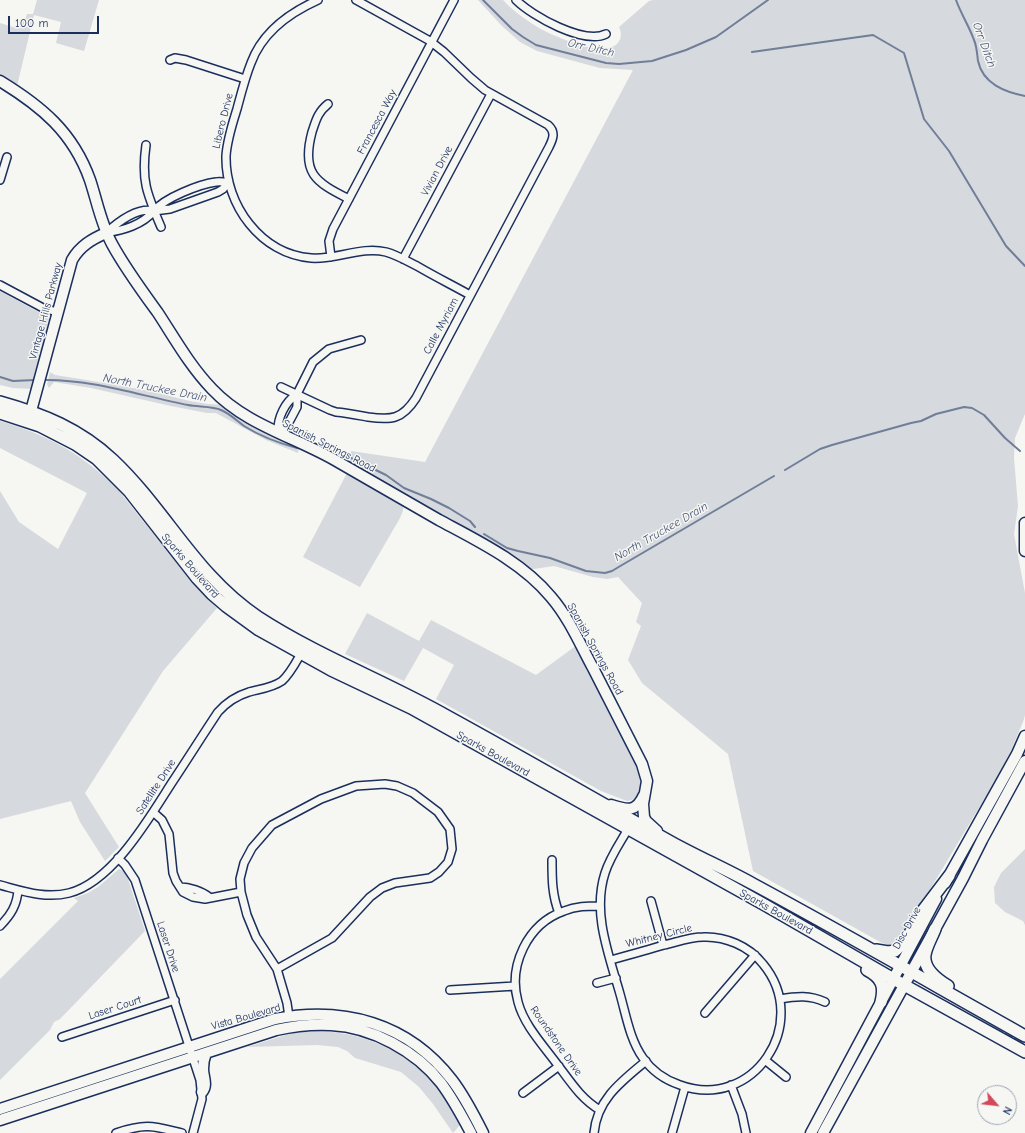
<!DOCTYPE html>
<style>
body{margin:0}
#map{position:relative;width:1025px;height:1133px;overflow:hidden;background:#f6f6f2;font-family:"Comic Neue",sans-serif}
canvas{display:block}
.north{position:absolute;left:977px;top:1085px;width:40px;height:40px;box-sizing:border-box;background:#f6f6f2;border:1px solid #9ea6b7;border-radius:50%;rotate:118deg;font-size:11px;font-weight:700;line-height:16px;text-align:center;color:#1b2f5e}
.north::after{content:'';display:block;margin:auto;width:14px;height:18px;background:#d1495b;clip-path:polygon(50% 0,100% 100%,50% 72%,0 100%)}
.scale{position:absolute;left:8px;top:16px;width:91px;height:18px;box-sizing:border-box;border:2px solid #1b2f5e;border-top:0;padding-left:5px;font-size:12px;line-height:14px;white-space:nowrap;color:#1b2f5e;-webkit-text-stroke:3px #f6f6f2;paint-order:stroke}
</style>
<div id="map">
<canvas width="1025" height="1133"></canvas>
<div class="north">N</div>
<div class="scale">100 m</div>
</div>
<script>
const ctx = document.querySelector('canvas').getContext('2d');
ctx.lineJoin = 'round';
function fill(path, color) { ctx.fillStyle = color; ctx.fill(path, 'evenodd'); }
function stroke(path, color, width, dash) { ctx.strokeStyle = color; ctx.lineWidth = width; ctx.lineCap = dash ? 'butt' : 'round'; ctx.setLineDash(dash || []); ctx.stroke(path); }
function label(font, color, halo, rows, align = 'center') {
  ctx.font = font + ' "Comic Neue",sans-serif'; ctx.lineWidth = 3; ctx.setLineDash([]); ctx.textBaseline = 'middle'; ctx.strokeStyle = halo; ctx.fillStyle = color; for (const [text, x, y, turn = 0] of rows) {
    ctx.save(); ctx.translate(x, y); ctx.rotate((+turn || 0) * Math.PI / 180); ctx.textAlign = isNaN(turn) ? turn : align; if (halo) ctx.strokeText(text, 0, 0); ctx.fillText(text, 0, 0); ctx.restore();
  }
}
fill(new Path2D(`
 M 37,0 L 99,0 L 84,51 L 56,43 L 61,22 L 34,15 L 17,86 L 0,75 L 0,23 L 16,28 L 20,19 L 25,20 L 27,14 L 33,14 Z
 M 478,0 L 503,0 C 513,11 526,20 539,28 C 553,36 609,61 619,41 C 622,37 621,31 619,27 L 649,1 L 653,0 L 1025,0 L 1025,414 L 1015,438 L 1014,458 L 1018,506 L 1014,534 L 1025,593 L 1025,715 L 1023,722 L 1010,753 L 997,778 L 929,891 L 910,928 L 901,939 L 896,943 L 888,945 L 882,943 L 753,871 L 728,754 L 642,683 L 628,660 L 641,626 L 636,622 L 642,603 L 618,577 L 607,579 L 593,577 L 554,566 L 527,570 L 413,498 L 350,463 L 351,451 L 425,462 L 633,70 L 600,68 L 537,51 L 520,42 L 502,26 Z
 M 0,291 L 44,315 L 49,319 L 32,389 L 13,388 L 0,385 Z
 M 50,372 L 55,375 C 87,380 118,385 150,391 C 168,395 205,407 223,404 L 300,445 L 298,453 L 266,440 L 216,413 L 207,413 L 171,406 L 91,388 L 54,382 L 49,388 L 47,384 Z
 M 0,421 C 50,436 83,454 119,491 L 192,582 L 217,608 L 163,671 L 85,793 L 119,847 L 105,861 L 80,822 L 71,801 L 0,819 L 0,491 L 19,522 L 58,549 L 87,493 L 0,448 Z
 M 347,473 L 399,501 C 406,506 403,511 400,518 L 360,587 L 303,557 Z
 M 367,613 L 419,641 L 431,620 L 536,675 L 577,645 C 597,682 620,719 635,758 C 637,764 642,772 642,778 C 643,788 637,801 627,801 L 601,791 L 436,699 L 454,665 L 423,648 L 404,681 L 345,654 Z
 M 1025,849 L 1025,925 L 1023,921 L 1005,912 L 995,903 L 994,887 L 1001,873 Z
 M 119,869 L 124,871 L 127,876 L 145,931 L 60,1019 L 54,1022 L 50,1030 L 0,1080 L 0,979 L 78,901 L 74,898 L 88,893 L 98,887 Z
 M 319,1031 C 362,1032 406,1051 434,1084 C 443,1095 450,1109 458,1121 L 460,1125 L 453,1133 L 433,1104 L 419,1087 L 401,1072 L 355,1058 L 347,1051 L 338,1047 L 317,1045 L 247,1047 L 292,1033 Z`), '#d6d9dd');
stroke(new Path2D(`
 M 483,0 L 512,29 L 523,37 L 536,45 L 606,63 L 619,64 L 652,61 L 686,50 L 716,37 L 768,0
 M 956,0 C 961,14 969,26 974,40 C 977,47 977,54 978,61 C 983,84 1005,92 1025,96
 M 752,52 L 873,35 L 904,53 L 924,119 L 949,151 L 1006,246 L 1025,266
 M 0,377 L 13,381 L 35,380
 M 43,380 C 92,379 141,396 188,405 C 198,407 213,406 221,410 C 229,413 237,421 244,426 C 260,436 278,443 297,448
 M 351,458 L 386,475 L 404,488 L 431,499 L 449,508 L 470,521 L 475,527
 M 785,470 L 820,449 L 832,445 L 911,423 L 921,421 L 936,414 L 964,407 L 972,408 L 984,415 L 1005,438 L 1020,451
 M 484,534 L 507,548 L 518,551 L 550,558 L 586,571 L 605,573 L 612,571 L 622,565 L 774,476`), '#717e99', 2);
const street = new Path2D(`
 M 318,0 C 289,13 262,33 251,63 C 245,78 241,94 237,109 C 232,125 227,140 226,156 C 225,205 261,254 311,258 C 336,260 361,246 386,252 C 397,255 407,261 417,266 C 434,276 452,285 470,295
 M 516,0 C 532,16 584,45 606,34
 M 170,60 L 175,58 L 186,60 L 245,79
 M 328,104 C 318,112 316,120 312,132 C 301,173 315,182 349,199
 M 146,145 C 141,181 147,194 161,227
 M 0,180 L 7,157
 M 106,233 C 118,222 137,207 154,211 C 164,198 200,184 216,182 C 220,181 224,182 228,183 L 223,189 L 218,192 L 170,209 L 154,211 C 142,225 124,230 106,233
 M 331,257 L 329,241 L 333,229 L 454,0
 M 403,259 L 491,94
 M 0,285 L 43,308 L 57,312
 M 281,387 L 330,410 L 336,412 C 347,413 357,415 368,417 C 391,420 402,420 416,398 L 549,147 C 553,139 556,132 548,125 L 485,90 L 471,78 L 444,52 L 430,41 L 356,0
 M 297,394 C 285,402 277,418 278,433 L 288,424 L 297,407 L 297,394 L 313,362 L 329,349 L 361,340
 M 153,812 L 162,820 L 169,834 L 173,873 L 176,881 L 183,892 L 193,897 L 205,899 L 241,892
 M 118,858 L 125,865 L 135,880 L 200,1080 L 202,1099 L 193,1133
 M 552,860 C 552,879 552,895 559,913
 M 0,885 C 23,891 45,899 69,893 C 112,882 148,820 171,784 C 187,760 202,736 218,712 C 227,702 236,696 249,692 C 260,689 272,688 282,681 C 291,673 297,660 303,650
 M 180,887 C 189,887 202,891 209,897
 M 651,901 L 663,945
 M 600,906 C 587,906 576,906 564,911 C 527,924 508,966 518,1002 C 524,1025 543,1045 557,1064 C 570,1081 581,1099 600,1110
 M 0,926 C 11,915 17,905 18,890
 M 611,960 C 629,955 647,950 664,945 C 677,942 690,937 703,937 C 725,936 749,946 763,964 C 812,1023 753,1112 680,1085 C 665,1080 652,1071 643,1058 C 630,1040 626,1015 620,994 C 609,955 592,913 605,873 C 610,857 620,843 628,829
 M 277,969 L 332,938 L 370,897 L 382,888 L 395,883 L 430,878 L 439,872 L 448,862 L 452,849 L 450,829 L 438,812 L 413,793 L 397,786 L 385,784 L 356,786 L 321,799 L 272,825 L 252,848 L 244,863 L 240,879 L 241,892 L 247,915 L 256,937 L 277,969 L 287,1003 L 289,1017
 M 597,983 L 616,978
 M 450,990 L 515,986
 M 780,999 C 797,996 810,995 825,1002
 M 705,1013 L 755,955
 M 62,1037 L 175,1000
 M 765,1060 L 786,1077
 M 731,1085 L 742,1114 L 746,1133
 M 523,1093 L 559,1066
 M 116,1133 C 146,1123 153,1126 182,1133
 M 594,1133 C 597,1099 622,1081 646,1061
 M 672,1133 L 685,1087`);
const secondary = new Path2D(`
 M 0,81 C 41,106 73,132 90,180 C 97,201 101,224 112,244 C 125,268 142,291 158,313 C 175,339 190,366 212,389 C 245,424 292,436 333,459 C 368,479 404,500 439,520 C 478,541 522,562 551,597 C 569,618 580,644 593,668 C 609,700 626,732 642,764 L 647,781 L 643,804 L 644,817 L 646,821 L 657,831
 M 31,411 L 72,260 C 80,246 92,239 106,233
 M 1025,523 L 1025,551
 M 611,805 C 627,810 636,813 644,795
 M 945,883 L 1017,754 L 1025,736
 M 202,1092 C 208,1085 203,1077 203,1069 C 203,1063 204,1058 206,1053
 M 0,1109 L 275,1019 C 344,1006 408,1023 452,1080 C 465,1097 474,1115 483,1133
 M 0,1120 L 276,1030 C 294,1026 313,1024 331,1025 C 372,1027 416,1051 441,1083 C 453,1099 462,1116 471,1133
 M 811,1133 L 936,899
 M 823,1133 L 963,878 L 982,840 L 1025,761`);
const primary = new Path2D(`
 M 0,402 C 43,414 80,429 113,460 C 166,510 196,576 258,617 C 318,656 385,681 447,716 C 522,757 596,800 671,842 C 698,857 726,869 753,884 C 844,933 934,985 1025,1036
 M 0,413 L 40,426 L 75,444 L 97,459 L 129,491 L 197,578 L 212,594 L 226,606 L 259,630 L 331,670 L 411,708 L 765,905 L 904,985 L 1025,1052
 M 935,929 C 932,937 926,947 925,955 C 923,969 938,980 948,986
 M 876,950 L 888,952 L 895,951 L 905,942 L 924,909 L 949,876
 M 867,970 C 882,978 885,986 881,1002`);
stroke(street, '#1b2f5e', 10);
stroke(secondary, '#1b2f5e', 13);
stroke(primary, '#1b2f5e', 14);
stroke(street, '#f6f6f2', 7);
stroke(secondary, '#f6f6f2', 10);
stroke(primary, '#f6f6f2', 11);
label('11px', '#1b2f5e', '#f6f6f2', [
 ["Libero Drive",223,121,-76],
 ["Francesca Way",377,122,-62],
 ["Vivian Drive",437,171,-62],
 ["Vintage Hills Parkway",46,311,-75],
 ["Calle Myriam",441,326,-62],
 ["Spanish Springs Road",329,446,27],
 ["Sparks Boulevard",190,566,49],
 ["Spanish Springs Road",595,649,61],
 ["Sparks Boulevard",493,754,29],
 ["Satellite Drive",156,787,-57],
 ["Sparks Boulevard",776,912,29],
 ["Disc Drive",907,928,-61],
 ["Whitney Circle",659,936,-14],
 ["Laser Drive",168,947,72],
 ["Laser Court",115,1008,-18],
 ["Vista Boulevard",246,1017,-16],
 ["Roundstone Drive",556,1041,55]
]);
label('italic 12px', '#46567b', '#f6f6f2', [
 ["Orr Ditch",984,45,70],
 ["Orr Ditch",591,48,13],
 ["North Truckee Drain",155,388,11],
 ["North Truckee Drain",661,532,-30]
]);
</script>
